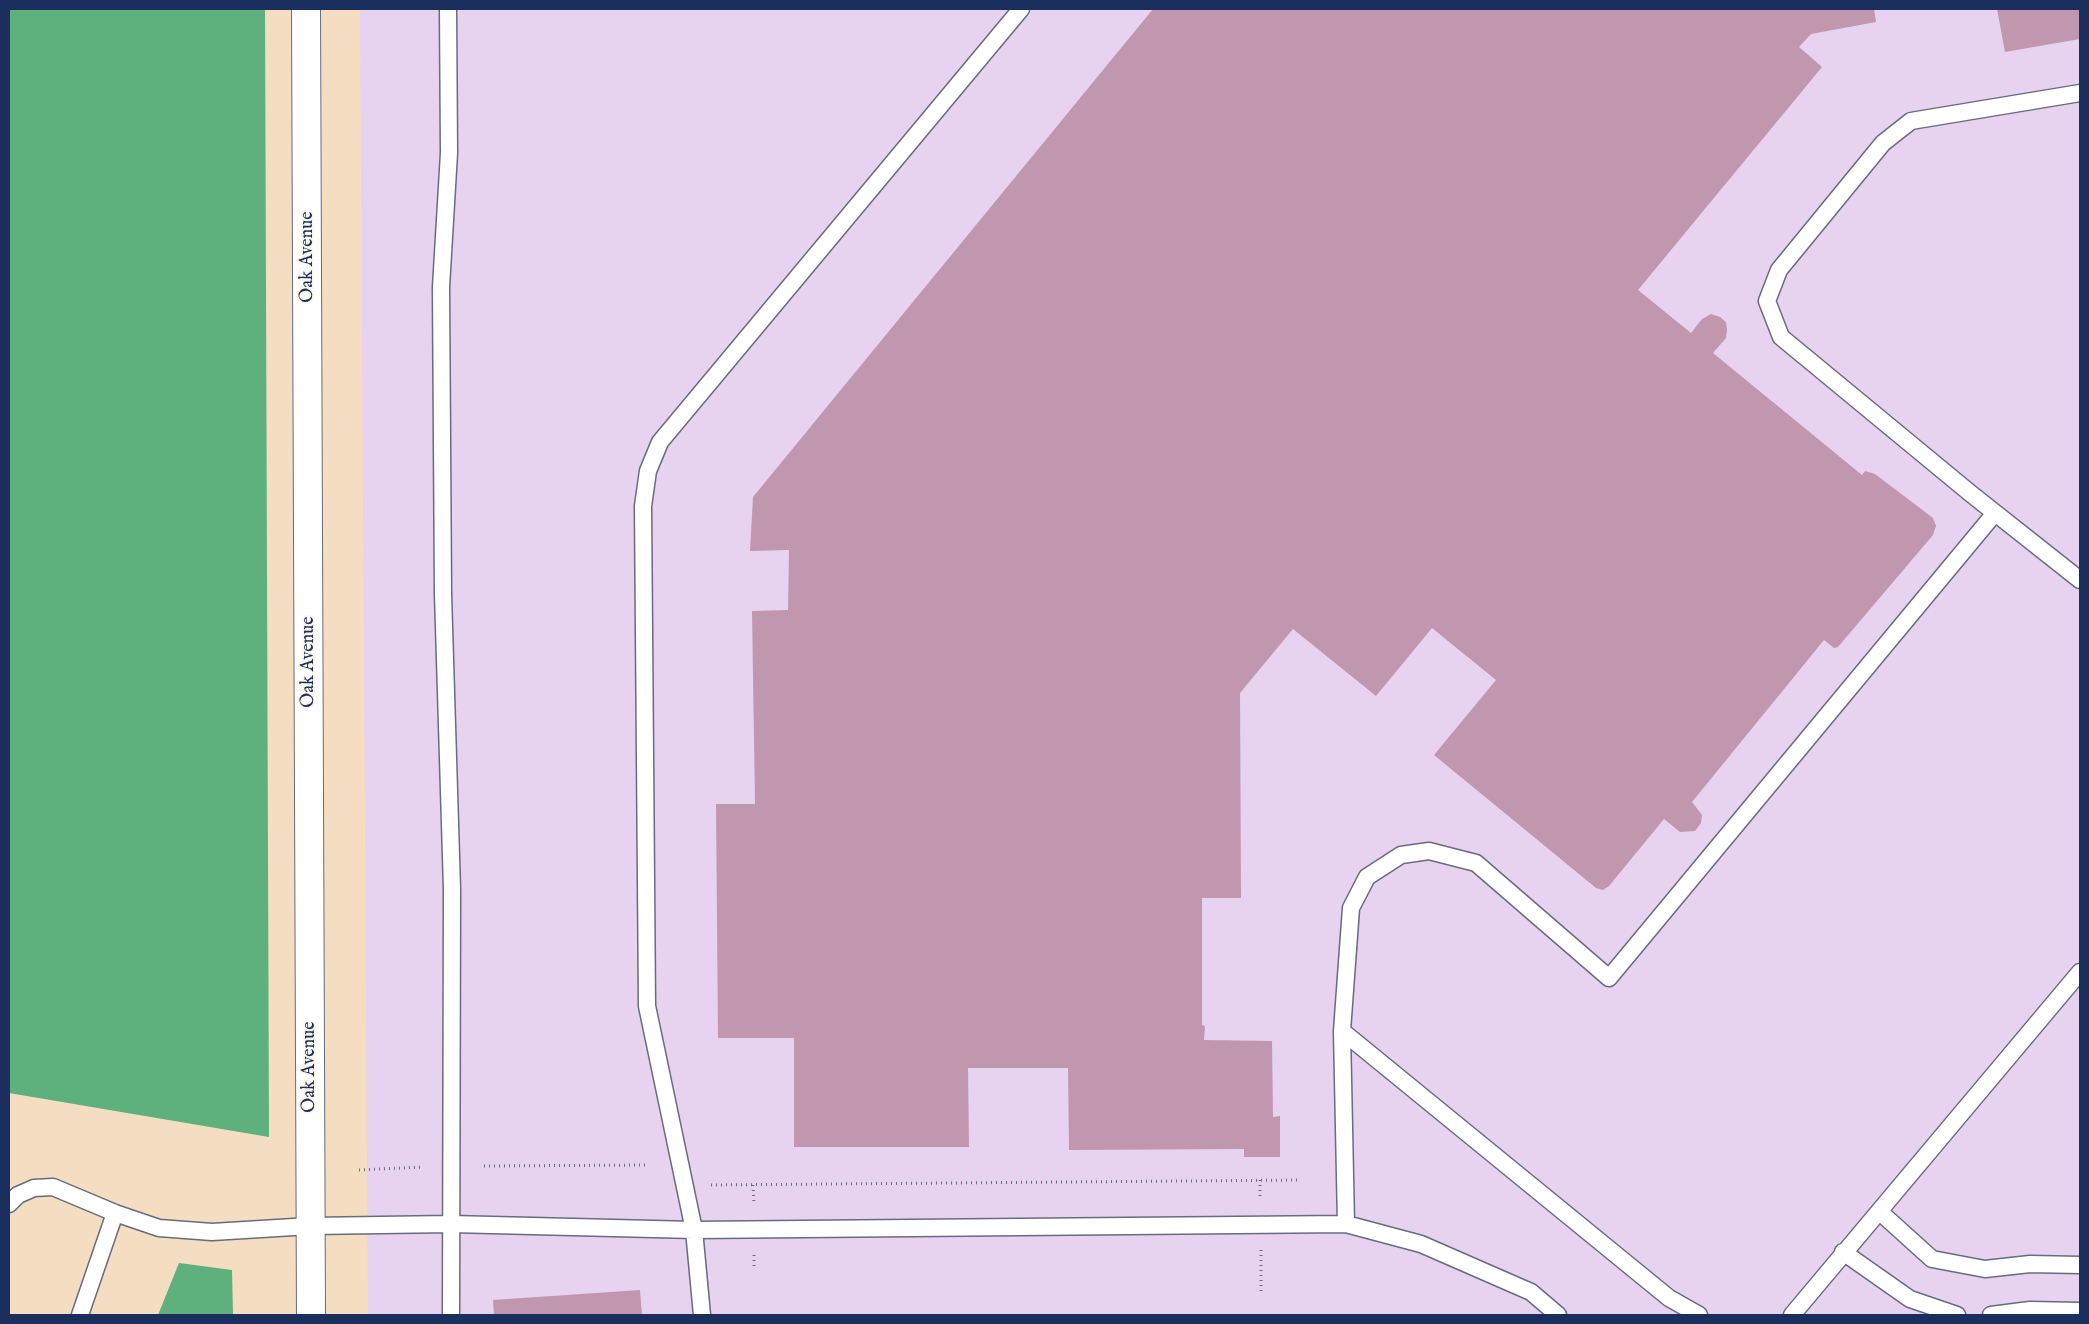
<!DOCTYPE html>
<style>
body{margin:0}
#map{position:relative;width:2089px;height:1324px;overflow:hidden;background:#f4ddc0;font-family:"IM FELL English",serif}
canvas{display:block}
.frame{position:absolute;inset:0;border:10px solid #1b2f5e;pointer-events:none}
</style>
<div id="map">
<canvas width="2089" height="1324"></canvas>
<div class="frame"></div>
</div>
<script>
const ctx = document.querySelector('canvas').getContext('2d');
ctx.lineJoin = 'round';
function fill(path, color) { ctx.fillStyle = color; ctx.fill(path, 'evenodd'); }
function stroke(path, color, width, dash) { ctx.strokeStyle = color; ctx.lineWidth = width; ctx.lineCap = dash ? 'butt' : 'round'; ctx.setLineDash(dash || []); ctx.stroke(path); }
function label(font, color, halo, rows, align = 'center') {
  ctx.font = font + ' "IM FELL English",serif'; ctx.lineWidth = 4; ctx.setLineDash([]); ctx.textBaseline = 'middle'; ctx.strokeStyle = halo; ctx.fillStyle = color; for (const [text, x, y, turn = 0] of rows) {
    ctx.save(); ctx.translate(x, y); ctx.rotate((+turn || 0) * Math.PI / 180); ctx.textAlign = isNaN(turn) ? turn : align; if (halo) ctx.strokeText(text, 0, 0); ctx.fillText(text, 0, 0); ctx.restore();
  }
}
fill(new Path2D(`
 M 360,9 L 2080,9 L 2080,1315 L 368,1315 Z`), '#e7d2f0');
fill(new Path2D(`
 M 9,9 L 265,9 L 269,1137 L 9,1093 Z
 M 179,1263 L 232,1270 L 233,1315 L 158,1315 Z`), '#5eb07c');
fill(new Path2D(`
 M 1153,9 L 1874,9 L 1876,22 L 1811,34 L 1799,47 L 1822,67 L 1638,290 L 1691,333 L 1702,319 L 1711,314 L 1720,317 L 1726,322 L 1727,330 L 1726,338 L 1713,353 L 1862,475 L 1865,471 L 1875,474 L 1933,518 L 1936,526 L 1933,535 L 1838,647 L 1834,648 L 1824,640 L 1692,802 L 1702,815 L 1701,823 L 1695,831 L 1680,832 L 1664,819 L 1609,886 L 1603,890 L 1596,888 L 1434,755 L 1496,680 L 1432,628 L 1376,696 L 1293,629 L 1240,693 L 1241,898 L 1202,898 L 1202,1025 L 1205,1026 L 1204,1040 L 1272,1041 L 1273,1117 L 1280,1116 L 1280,1157 L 1244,1157 L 1244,1149 L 1069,1150 L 1068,1068 L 968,1068 L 969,1147 L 794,1147 L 794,1038 L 718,1038 L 716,804 L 755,804 L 752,611 L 788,610 L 789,550 L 750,551 L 753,497 Z
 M 1997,9 L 2080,9 L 2080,39 L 2005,52 Z
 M 640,1290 L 642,1315 L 494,1315 L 493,1300 Z`), '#c197b0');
const lane = new Path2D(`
 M 448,9 L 449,153 L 441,287 L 443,594 L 452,889 L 451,1315
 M 2080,93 L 1911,121 L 1883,143 L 1779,270 L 1767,301 L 1781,337 L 1970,493 L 2080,580
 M 1342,1031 L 1669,1298 L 1699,1315
 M 9,1204 L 18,1195 L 34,1188 L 53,1187 L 115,1213 L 159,1228 L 212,1232 L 310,1226 L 451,1224 L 694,1230 L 1346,1224 L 1421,1244 L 1531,1292 L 1558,1315
 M 1880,1212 L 1932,1259 L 1985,1269 L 2030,1264 L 2080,1265
 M 1346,1224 L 1342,1031 L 1351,908 L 1367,877 L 1401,855 L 1429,851 L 1476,863 L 1609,978 L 1995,513
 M 1843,1252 L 1910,1299 L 1957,1315
 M 80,1315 L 115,1213
 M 702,1315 L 694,1230 L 647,1006 L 643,506 L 648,471 L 660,442 L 1021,9
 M 1792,1315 L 2080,972
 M 1991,1315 L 2030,1310 L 2080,1311`);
const secondary = new Path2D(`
 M 306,9 L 311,1315`);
stroke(lane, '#676c80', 19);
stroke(secondary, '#676c80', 30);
stroke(new Path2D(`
 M 484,1166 L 648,1165
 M 359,1170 L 423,1167
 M 1260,1180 L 1260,1199
 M 711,1185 L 1301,1180
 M 753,1185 L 754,1203
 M 1261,1250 L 1261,1292
 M 754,1255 L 754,1269`), '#676c80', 3, [1, 4]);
stroke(lane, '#fff', 16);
stroke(secondary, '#fff', 28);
label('18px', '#1b2f5e', '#fbf7ec', [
 ["Oak Avenue",308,257,-90],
 ["Oak Avenue",309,662,-90],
 ["Oak Avenue",310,1067,-90]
]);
</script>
